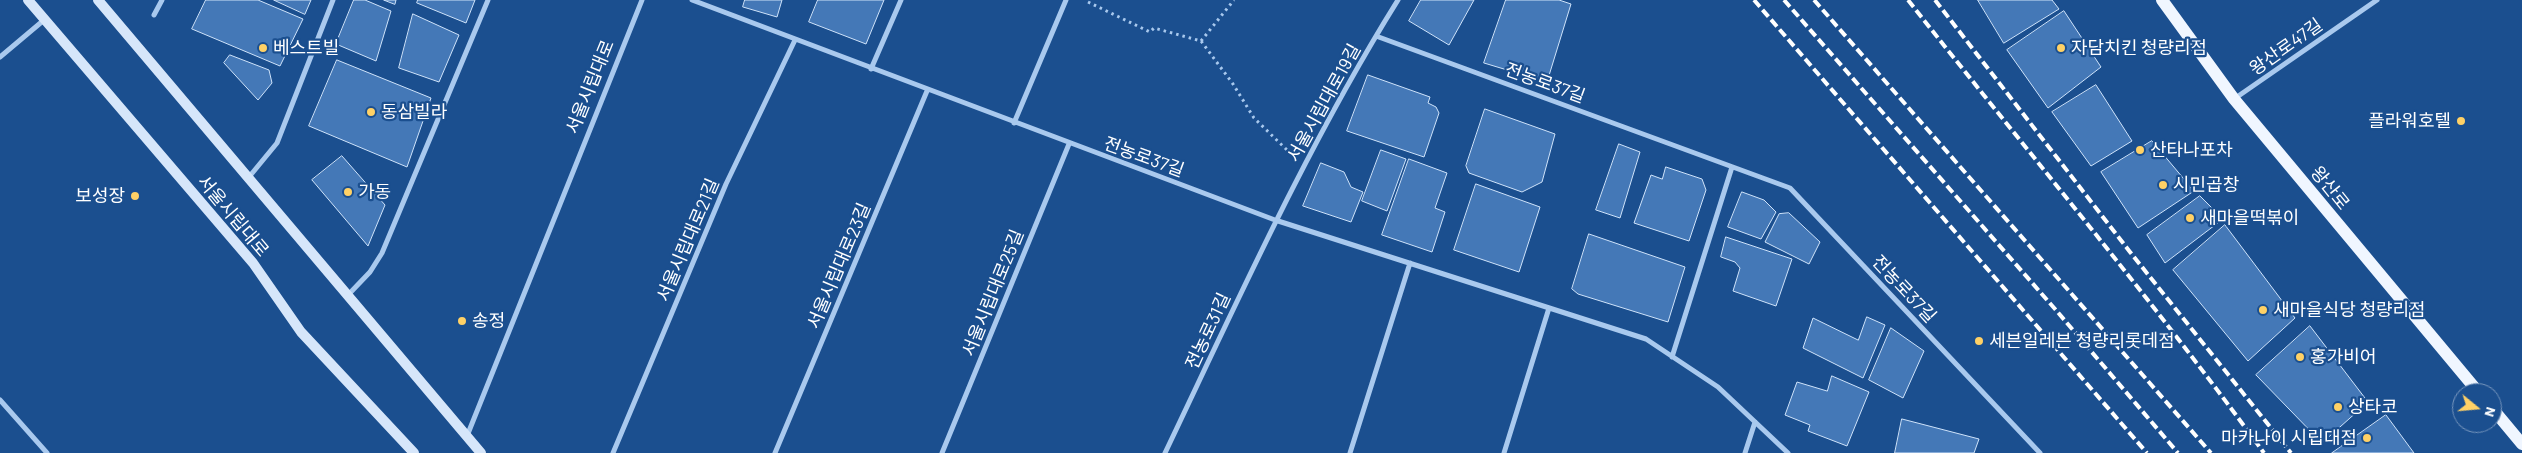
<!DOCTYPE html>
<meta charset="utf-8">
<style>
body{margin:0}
#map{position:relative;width:2522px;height:453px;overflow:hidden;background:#1b4f8f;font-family:Barlow,sans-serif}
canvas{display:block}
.north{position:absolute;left:2452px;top:383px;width:50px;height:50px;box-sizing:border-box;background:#1b4f8f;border:1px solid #7695bc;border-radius:50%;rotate:107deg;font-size:14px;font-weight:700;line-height:20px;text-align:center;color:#fff}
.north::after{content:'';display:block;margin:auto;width:18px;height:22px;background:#ffd166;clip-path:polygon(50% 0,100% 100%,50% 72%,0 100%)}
</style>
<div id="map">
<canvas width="2522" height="453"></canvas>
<div class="north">N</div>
</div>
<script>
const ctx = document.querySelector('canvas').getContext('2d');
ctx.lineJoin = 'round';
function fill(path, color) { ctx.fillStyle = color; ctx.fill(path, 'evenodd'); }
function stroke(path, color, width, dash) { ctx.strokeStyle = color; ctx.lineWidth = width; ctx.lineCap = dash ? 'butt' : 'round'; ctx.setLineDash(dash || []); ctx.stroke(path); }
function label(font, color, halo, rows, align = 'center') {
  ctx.font = font + ' Barlow,"Noto Sans KR",sans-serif'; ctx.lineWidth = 4.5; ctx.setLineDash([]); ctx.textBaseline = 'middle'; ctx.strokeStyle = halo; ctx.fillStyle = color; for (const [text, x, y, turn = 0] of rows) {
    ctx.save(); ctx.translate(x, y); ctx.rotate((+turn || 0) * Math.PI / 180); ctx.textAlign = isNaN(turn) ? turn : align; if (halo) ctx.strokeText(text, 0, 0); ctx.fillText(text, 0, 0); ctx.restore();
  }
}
const building = new Path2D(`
 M 206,0 L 258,0 L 303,19 L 280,66 L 192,29 Z
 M 274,0 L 311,0 L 305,14 Z
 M 354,0 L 365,0 L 391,11 L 376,61 L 336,44 Z
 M 384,0 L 396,0 L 395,4 Z
 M 418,0 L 475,0 L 466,23 L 417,3 Z
 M 745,0 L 782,0 L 777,17 L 743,7 Z
 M 818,0 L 884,0 L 866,44 L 809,22 Z
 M 1421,0 L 1474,0 L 1449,45 L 1409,21 Z
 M 1506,0 L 1559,0 L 1571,4 L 1547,82 L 1484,63 Z
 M 1978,0 L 2052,0 L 2059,9 L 2004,43 Z
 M 2064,11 L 2101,67 L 2048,108 L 2007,50 Z
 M 413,14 L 459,35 L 439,82 L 399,68 Z
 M 230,55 L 269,70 L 272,83 L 258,100 L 224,63 Z
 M 337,60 L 431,98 L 407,167 L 309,126 Z
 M 1368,75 L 1430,97 L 1428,103 L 1436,107 L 1439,113 L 1424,157 L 1347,131 Z
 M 2096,85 L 2132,141 L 2091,166 L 2052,112 Z
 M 1485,109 L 1555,134 L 1542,182 L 1522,192 L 1469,173 L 1466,166 Z
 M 2152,141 L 2194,191 L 2138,228 L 2101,172 Z
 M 1619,144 L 1640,152 L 1620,218 L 1596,210 Z
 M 1381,150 L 1406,159 L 1387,211 L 1362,201 Z
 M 342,156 L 385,205 L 368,246 L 312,180 Z
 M 1409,159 L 1447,173 L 1435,208 L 1445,212 L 1432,252 L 1382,235 Z
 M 1321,163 L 1344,172 L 1351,187 L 1363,192 L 1351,222 L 1303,206 Z
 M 1666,167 L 1702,179 L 1706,190 L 1689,241 L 1634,223 L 1651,175 L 1662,179 Z
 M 1476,184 L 1540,207 L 1519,272 L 1454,250 Z
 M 1742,192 L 1764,200 L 1776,212 L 1761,239 L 1728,227 Z
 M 2200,196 L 2223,219 L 2165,263 L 2147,235 Z
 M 1789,213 L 1820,242 L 1809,264 L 1765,242 L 1779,214 Z
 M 2225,225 L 2295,318 L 2248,361 L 2173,270 Z
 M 1589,234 L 1685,267 L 1668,322 L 1578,294 L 1572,289 Z
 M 1726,237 L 1792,259 L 1776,306 L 1733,291 L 1740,268 L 1735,262 L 1721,257 Z
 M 1867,317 L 1885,325 L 1863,378 L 1803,348 L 1813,318 L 1858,340 Z
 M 2310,326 L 2368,402 L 2322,443 L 2256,375 Z
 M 1891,328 L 1924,351 L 1903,398 L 1869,380 Z
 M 1832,376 L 1869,392 L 1847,446 L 1808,431 L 1810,425 L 1785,415 L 1797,382 L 1827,391 Z
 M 2386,415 L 2414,453 L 2332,453 Z
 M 1902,419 L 1979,439 L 1974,453 L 1895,453 Z`);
fill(building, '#4478b7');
stroke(building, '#cfe3fa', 1);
stroke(new Path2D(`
 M 1088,2 L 1150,32 L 1154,28 L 1201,41 L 1233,84 L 1254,118 L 1287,150
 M 1201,41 L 1234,0`), '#a9c9ee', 3, [2.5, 4]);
stroke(new Path2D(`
 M 692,0 L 1275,220 L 1646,339 L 1718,387 L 1788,453
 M 154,15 L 162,0
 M 1376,36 L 1790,188 L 2040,453
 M 0,57 L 44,20
 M 871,69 L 901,0
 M 2234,99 L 2377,0
 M 1014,123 L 1066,0
 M 249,177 L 277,143 L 333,0
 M 348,295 L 370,272 L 382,253 L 488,0
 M 1672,357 L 1732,167
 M 0,400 L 47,453
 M 467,436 L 642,0
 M 613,453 L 726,184 L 795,40
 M 775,453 L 927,91
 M 942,453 L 1069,144
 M 1165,453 C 1238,300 1308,144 1398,0
 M 1350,453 L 1410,263
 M 1504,453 L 1549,308
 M 1745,453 L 1755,422`), '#a9c9ee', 5);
stroke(new Path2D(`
 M 28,0 L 253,263 L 301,332 L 414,453
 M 98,0 L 481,453`), '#d6e6fa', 10);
stroke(new Path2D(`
 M 2162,0 L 2234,99 L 2479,393
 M 2492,408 L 2522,444`), '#f0f6ff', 12);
stroke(new Path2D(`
 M 1754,0 L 2147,453
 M 1784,0 L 2055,309 L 2178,453
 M 1814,0 L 2211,453
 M 1908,0 C 2027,151 2151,298 2264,453
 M 1935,0 L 2130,252 L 2291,453`), '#fff', 4, [9, 4]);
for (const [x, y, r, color] of [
 [263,48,5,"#ffd166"],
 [2061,48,5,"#ffd166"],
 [371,112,5,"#ffd166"],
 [2461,121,5,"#ffd166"],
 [2140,150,5,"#ffd166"],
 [2163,185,5,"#ffd166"],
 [348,192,5,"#ffd166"],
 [135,196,5,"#ffd166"],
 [2190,218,5,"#ffd166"],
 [2263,310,5,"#ffd166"],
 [462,321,5,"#ffd166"],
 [1979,341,5,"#ffd166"],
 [2300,357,5,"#ffd166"],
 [2338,407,5,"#ffd166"],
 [2367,438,5,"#ffd166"]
]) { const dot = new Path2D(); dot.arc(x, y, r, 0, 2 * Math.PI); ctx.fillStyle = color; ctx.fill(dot); stroke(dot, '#1b4f8f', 2); }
label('18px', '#fff', '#1b4f8f', [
 ["왕산로47길",2286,47,-35],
 ["전농로37길",1545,83,20],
 ["서울시립대로",590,87,-68],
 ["서울시립대로19길",1324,103,-61],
 ["전농로37길",1144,157,20],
 ["왕산로",2330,188,51],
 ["서울시립대로",233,216,50],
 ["서울시립대로21길",688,240,-67],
 ["서울시립대로23길",839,266,-67],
 ["전농로37길",1904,289,47],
 ["서울시립대로25길",993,293,-68],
 ["전농로31길",1208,331,-65]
]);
label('18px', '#fff', '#1b4f8f', [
 ["베스트빌",273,48],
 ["자담치킨 청량리점",2071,48],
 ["동삼빌라",381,112],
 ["플라워호텔",2451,121,"right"],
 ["산타나포차",2150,150],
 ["시민곱창",2173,185],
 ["가동",358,192],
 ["보성장",125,196,"right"],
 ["새마을떡볶이",2200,218],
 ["새마을식당 청량리점",2273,310],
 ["송정",472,321],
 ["세븐일레븐 청량리롯데점",1989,341],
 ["홍가비어",2310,357],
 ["상타코",2348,407],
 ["마카나이 시립대점",2357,438,"right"]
], 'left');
</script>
